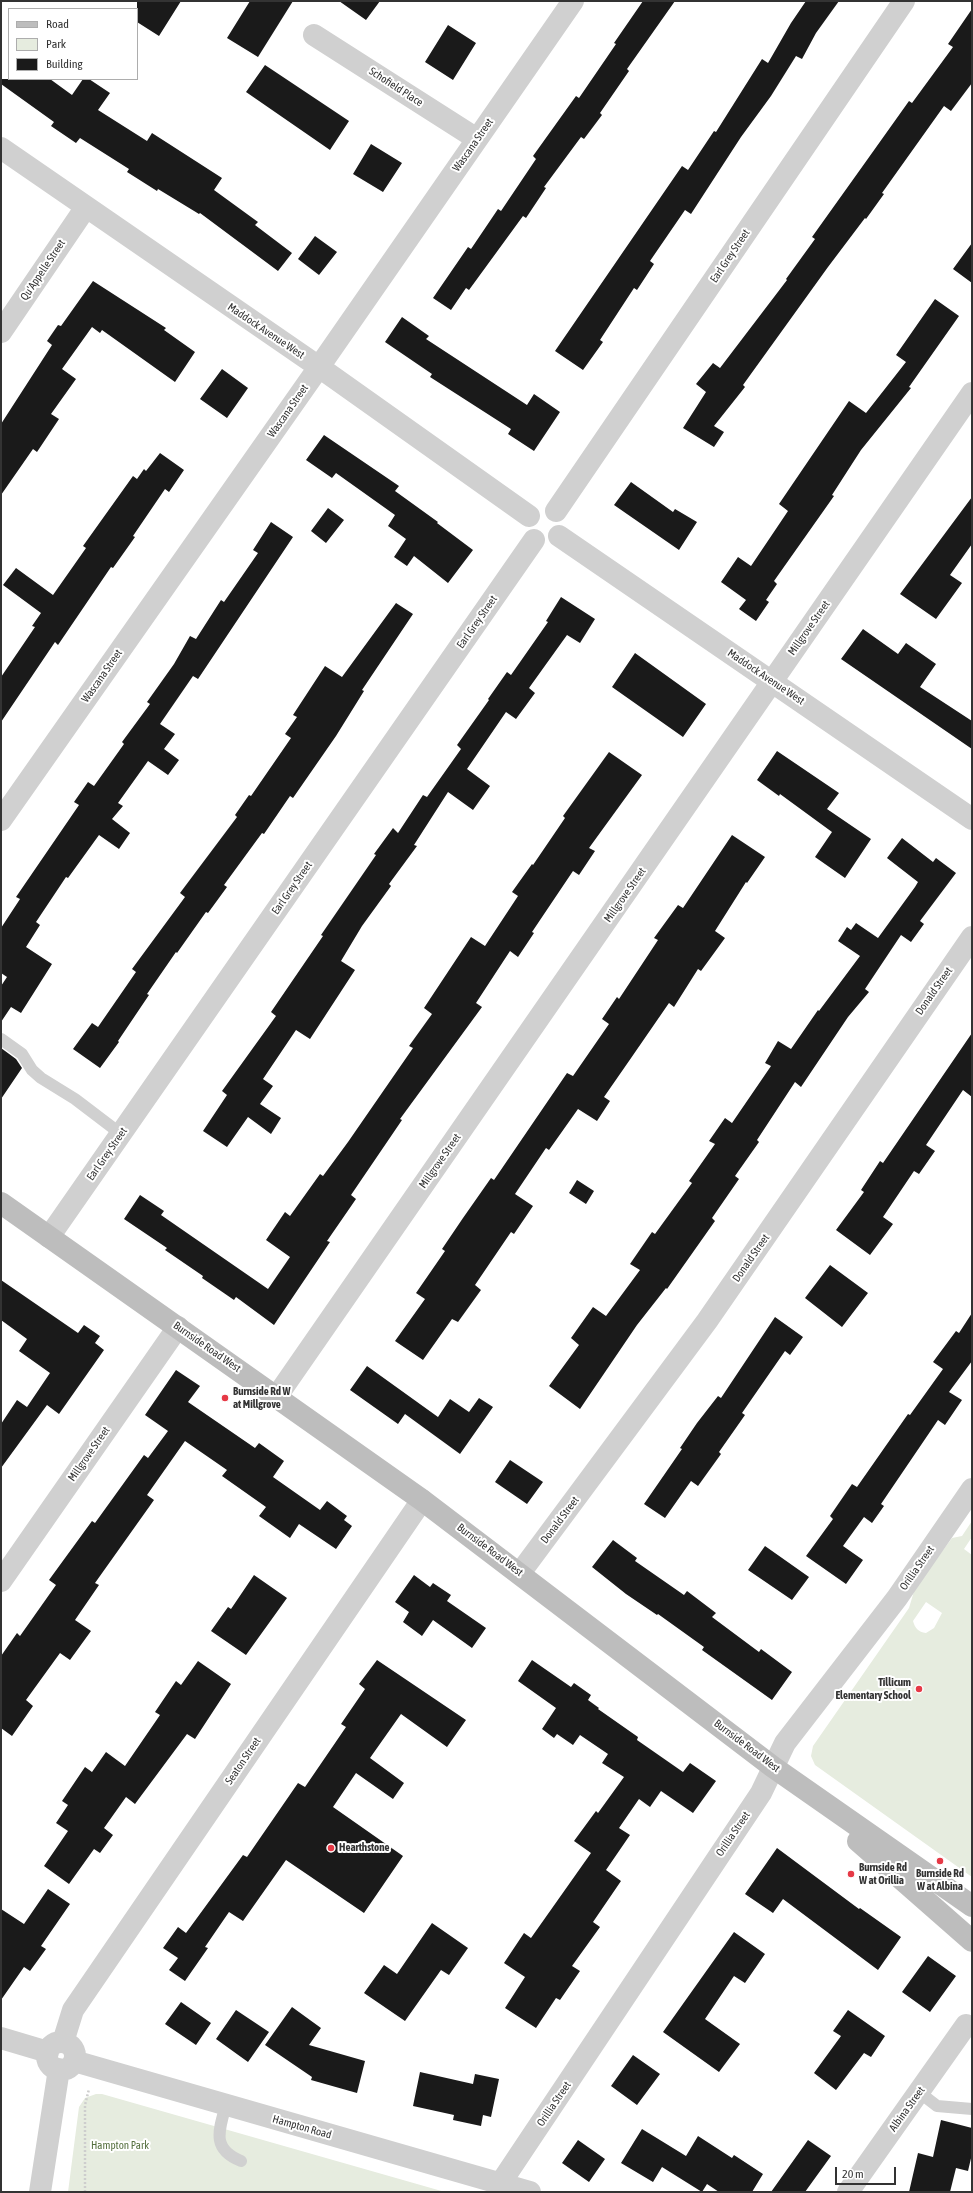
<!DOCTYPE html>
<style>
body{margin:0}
#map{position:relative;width:973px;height:2193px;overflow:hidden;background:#fff;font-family:"Asap Condensed",sans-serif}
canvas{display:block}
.frame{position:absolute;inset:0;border:2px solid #333;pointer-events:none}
.legend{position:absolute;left:8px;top:8px;width:130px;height:72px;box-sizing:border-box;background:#fff;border:1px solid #adadad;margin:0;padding:5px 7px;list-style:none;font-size:12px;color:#333}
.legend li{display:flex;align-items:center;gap:8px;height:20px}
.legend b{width:20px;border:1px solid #adadad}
.scale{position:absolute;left:835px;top:2167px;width:61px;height:18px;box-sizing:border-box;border:2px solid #333;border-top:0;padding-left:5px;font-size:12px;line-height:14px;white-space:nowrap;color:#333;-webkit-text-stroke:3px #fff;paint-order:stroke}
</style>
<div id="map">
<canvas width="973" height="2193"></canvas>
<div class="frame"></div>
<ul class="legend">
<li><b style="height:5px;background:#bdbdbd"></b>Road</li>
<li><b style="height:11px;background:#e6ecdf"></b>Park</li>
<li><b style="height:11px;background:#1a1a1a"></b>Building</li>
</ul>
<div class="scale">20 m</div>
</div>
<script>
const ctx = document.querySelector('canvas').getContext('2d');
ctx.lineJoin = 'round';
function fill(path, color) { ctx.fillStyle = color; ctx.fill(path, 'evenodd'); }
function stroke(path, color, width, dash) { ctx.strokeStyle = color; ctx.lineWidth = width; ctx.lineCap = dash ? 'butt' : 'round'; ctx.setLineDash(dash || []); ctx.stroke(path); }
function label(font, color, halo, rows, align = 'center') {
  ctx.font = font + ' "Asap Condensed",sans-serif'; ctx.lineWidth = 4; ctx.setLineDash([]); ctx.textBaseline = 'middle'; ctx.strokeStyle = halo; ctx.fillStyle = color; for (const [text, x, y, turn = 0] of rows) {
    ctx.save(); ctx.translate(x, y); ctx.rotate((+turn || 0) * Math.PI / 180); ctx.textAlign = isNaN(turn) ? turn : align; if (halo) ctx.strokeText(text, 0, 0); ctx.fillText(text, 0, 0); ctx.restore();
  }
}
fill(new Path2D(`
 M 972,1521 L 972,1537 L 964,1549 L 972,1555 L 972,1877 L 815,1765 L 811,1756 L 813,1746 L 909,1608 L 915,1588 L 952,1538 L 962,1536 ZM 926,1602 L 942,1613 L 934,1628 L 926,1633 C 918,1632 915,1628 913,1621 Z
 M 96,2094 L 102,2094 L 445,2192 L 68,2192 L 79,2107 L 85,2098 Z`), '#e6ecdf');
fill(new Path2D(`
 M 137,1 L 181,1 L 159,36 L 137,22 Z
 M 250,1 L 293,1 L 258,57 L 227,38 Z
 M 339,1 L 380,1 L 366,20 Z
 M 643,1 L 675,1 L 627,69 L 629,71 L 600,113 L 602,115 L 584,139 L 581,137 L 544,187 L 546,188 L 526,218 L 523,216 L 469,290 L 466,288 L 451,310 L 433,298 L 468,247 L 471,249 L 498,209 L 501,211 L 536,159 L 533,156 L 576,96 L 579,98 L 616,44 L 614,43 Z
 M 806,1 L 839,1 L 816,33 L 802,59 L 796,56 L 771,96 L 741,137 L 691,214 L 685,210 L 650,261 L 654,264 L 637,290 L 634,288 L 600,340 L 603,342 L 583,370 L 555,351 L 682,166 L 688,170 L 714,131 L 716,132 L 762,59 L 768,63 L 791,23 Z
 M 972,9 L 972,83 L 951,111 L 944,106 L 882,193 L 884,194 L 866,219 L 865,218 L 828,267 L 743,385 L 745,387 L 714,426 L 724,432 L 714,447 L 683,428 L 706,392 L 696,384 L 713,363 L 720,368 L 787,280 L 786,279 L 815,239 L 812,237 L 867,160 L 909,101 L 912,103 L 953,47 L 948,44 Z
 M 448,25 L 476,43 L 453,80 L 425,62 Z
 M 265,65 L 349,121 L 330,150 L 246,92 Z
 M 1,79 L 50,79 L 72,95 L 83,79 L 89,79 L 110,93 L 98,110 L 147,141 L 152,133 L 222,178 L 214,190 L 258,222 L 255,225 L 292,253 L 278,271 L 200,213 L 199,214 L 158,189 L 157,191 L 127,172 L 129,169 L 80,138 L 76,143 L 51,126 L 54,122 L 1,84 Z
 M 371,144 L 402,163 L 383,192 L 353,174 Z
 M 315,236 L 337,252 L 319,275 L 298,259 Z
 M 972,243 L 972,283 L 953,269 Z
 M 93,281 L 166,328 L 164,330 L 195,352 L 175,382 L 102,330 L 100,333 L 92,327 L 62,369 L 76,379 L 51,414 L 59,419 L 37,452 L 33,449 L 1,495 L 1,424 L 52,345 L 47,341 L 58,325 L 61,326 Z
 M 935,299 L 959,316 L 909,387 L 911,388 L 861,450 L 832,495 L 834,496 L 774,581 L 777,584 L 766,600 L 769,602 L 756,621 L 739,609 L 746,600 L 721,582 L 738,557 L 751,566 L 788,511 L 779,504 L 849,401 L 866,413 L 906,362 L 896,355 Z
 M 402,317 L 429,336 L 426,339 L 527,405 L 534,394 L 560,412 L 534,451 L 508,434 L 511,429 L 430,377 L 432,374 L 385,342 Z
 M 222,369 L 248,388 L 227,418 L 200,399 Z
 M 324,435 L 399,486 L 395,491 L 438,522 L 437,523 L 473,550 L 448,583 L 414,556 L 407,566 L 394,557 L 406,539 L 388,526 L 395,515 L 336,473 L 332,478 L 306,460 Z
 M 160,453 L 184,470 L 169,492 L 165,489 L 133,536 L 135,537 L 113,568 L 111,567 L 58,645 L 55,642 L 1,722 L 1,677 L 35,627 L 32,626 L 41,613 L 3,585 L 16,568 L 53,595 L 86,548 L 83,546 L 133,476 L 137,479 L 144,469 L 146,471 Z
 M 631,482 L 673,512 L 675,509 L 697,522 L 679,550 L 614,505 Z
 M 972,497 L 972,544 L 950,575 L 962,583 L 936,619 L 900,594 Z
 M 328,508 L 344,520 L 326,543 L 311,531 Z
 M 271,522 L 293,537 L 198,679 L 193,676 L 160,724 L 175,734 L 164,749 L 179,760 L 168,775 L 148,761 L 118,803 L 123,806 L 112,819 L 130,833 L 119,849 L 99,835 L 68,878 L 66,877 L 36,922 L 40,925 L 26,947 L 52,964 L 21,1013 L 11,1007 L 1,1022 L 1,986 L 7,977 L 1,973 L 1,928 L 20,899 L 16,897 L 79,805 L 74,802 L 88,782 L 94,786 L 124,744 L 122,742 L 150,704 L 147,702 L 174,664 L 190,636 L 196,639 L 221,600 L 224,602 L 258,553 L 253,550 Z
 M 561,597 L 595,619 L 580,643 L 567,635 L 529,688 L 535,693 L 516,719 L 506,712 L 467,769 L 490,786 L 473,810 L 448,792 L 414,845 L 417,846 L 389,884 L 391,886 L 362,926 L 341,961 L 355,970 L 310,1039 L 296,1030 L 263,1079 L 273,1086 L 260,1104 L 281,1118 L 271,1134 L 248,1117 L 227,1147 L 203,1131 L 227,1095 L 222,1091 L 276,1016 L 271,1012 L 323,936 L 321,935 L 376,855 L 374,854 L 393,828 L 398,833 L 423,795 L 427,797 L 461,749 L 457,745 L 489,700 L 488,699 L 507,672 L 511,675 L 548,622 L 546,621 Z
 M 396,603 L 413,614 L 362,690 L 364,691 L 336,736 L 293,798 L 290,796 L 264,834 L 262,833 L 224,885 L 227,887 L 208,913 L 206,912 L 177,953 L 176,952 L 147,994 L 149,995 L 118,1041 L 119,1042 L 100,1068 L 73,1049 L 92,1023 L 98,1027 L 136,972 L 132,969 L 185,897 L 180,893 L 237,817 L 235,815 L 249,795 L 251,796 L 291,738 L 285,734 L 297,717 L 293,715 L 325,666 L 342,677 Z
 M 863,629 L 898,654 L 906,643 L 936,664 L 920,687 L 972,721 L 972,749 L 841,659 Z
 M 635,653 L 706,704 L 683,737 L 612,687 Z
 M 777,751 L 839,793 L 827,809 L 871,839 L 845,878 L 815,857 L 832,832 L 780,794 L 779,796 L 757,780 Z
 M 609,752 L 642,775 L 589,848 L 595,851 L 579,875 L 573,871 L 532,932 L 534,933 L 518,957 L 510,951 L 476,1003 L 482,1007 L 400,1119 L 402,1120 L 351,1195 L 356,1199 L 327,1241 L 330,1242 L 274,1325 L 236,1297 L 234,1300 L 202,1278 L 203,1276 L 165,1250 L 167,1248 L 124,1219 L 140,1195 L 164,1211 L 161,1215 L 268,1289 L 290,1257 L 266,1240 L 285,1212 L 290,1216 L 320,1174 L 323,1176 L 348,1142 L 413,1048 L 409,1046 L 432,1014 L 424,1008 L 471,937 L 485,946 L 518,896 L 512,892 L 532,864 L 533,865 L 565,818 L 563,816 Z
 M 732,835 L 765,857 L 747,883 L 746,882 L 715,931 L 725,938 L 701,971 L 698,969 L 674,1007 L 669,1003 L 629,1061 L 604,1097 L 610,1101 L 597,1121 L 578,1109 L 549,1150 L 546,1148 L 515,1194 L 533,1206 L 514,1234 L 511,1232 L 475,1285 L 481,1290 L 458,1322 L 452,1319 L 423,1360 L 395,1341 L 425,1299 L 416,1293 L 445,1251 L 442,1249 L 463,1218 L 491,1178 L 494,1180 L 567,1073 L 573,1076 L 609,1024 L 602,1019 L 617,997 L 619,999 L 658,940 L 654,938 L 678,905 L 683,908 Z
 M 902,838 L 933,862 L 936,858 L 956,873 L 920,921 L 924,924 L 911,942 L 901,935 L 865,989 L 869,992 L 848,1017 L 801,1087 L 795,1082 L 757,1140 L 759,1142 L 735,1176 L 739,1179 L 712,1218 L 715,1221 L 667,1289 L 666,1288 L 637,1325 L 580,1409 L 549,1386 L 579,1345 L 571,1338 L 593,1307 L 606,1316 L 640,1270 L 630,1264 L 652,1232 L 655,1234 L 692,1183 L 689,1181 L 715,1144 L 709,1141 L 725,1118 L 732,1123 L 771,1066 L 765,1063 L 778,1041 L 791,1049 L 818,1010 L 819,1011 L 860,956 L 838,941 L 847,927 L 851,930 L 856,923 L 878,938 L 915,887 L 918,882 L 887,858 Z
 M 972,1033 L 972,1097 L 963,1090 L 926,1145 L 935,1151 L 919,1174 L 914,1171 L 883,1217 L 893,1224 L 870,1255 L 836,1230 L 864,1192 L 861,1190 L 880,1161 L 883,1163 Z
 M 1,1048 L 16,1059 L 22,1068 L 1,1099 Z
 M 577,1180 L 594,1191 L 586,1204 L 569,1193 Z
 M 830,1265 L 868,1293 L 842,1327 L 805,1298 Z
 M 1,1280 L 78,1333 L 84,1325 L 100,1336 L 95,1343 L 104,1350 L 59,1414 L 47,1405 L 1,1468 L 1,1424 L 17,1400 L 27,1407 L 50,1373 L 19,1351 L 27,1339 L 1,1320 Z
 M 972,1313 L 972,1361 L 949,1392 L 962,1400 L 945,1425 L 938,1420 L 881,1504 L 884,1506 L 872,1523 L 864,1517 L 843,1546 L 863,1560 L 846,1584 L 806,1556 L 833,1519 L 830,1516 L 852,1484 L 857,1487 L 908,1414 L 910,1415 L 943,1369 L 933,1362 L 956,1331 L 959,1333 Z
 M 775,1317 L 803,1337 L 790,1355 L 785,1351 L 742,1413 L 745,1415 L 719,1452 L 721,1454 L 698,1486 L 691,1481 L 665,1518 L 644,1504 L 682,1449 L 680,1448 L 697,1423 L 718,1396 L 721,1398 Z
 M 367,1366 L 438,1417 L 450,1399 L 469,1412 L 479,1398 L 493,1407 L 460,1454 L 405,1414 L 398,1424 L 350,1390 Z
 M 176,1370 L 200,1386 L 188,1402 L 255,1448 L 259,1443 L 284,1461 L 273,1477 L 320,1510 L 327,1501 L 347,1516 L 344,1520 L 352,1526 L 336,1549 L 299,1524 L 290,1538 L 259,1516 L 266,1507 L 222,1476 L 227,1470 L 185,1441 L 147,1495 L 154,1500 L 95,1583 L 99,1585 L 75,1620 L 91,1631 L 70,1660 L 60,1653 L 26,1700 L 33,1706 L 12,1736 L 1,1728 L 1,1656 L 17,1633 L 20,1636 L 56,1585 L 49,1580 L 92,1521 L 95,1523 L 144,1455 L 148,1458 L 168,1431 L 145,1415 Z
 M 510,1460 L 543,1482 L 527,1504 L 495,1482 Z
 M 613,1540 L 637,1558 L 635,1561 L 684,1595 L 687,1591 L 716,1613 L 712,1617 L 759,1652 L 761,1649 L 792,1672 L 772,1700 L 702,1650 L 704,1647 L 658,1614 L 657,1615 L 626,1594 L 592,1567 Z
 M 765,1546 L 809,1577 L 792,1600 L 748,1570 Z
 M 254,1575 L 287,1598 L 246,1655 L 211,1631 L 228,1607 L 231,1609 Z
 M 414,1575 L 430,1587 L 433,1583 L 451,1595 L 447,1601 L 486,1628 L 472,1648 L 433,1620 L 422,1636 L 403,1622 L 409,1612 L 395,1602 Z
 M 377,1660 L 466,1720 L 447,1747 L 401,1714 L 370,1758 L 404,1783 L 393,1799 L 356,1773 L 333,1807 L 403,1856 L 364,1913 L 286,1860 L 243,1921 L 229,1912 L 205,1947 L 208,1948 L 185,1981 L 169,1970 L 178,1958 L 163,1948 L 178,1927 L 186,1933 L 243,1855 L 247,1857 L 298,1783 L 305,1787 L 346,1727 L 341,1724 L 365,1689 L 359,1684 Z
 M 532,1660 L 571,1687 L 574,1683 L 591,1695 L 588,1700 L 599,1708 L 598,1709 L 638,1737 L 637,1740 L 683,1772 L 690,1763 L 716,1781 L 693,1813 L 661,1791 L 650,1807 L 639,1799 L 619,1828 L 630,1835 L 606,1870 L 621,1881 L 593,1922 L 600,1927 L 572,1966 L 580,1971 L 560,2000 L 556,1998 L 536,2028 L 505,2008 L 525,1977 L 504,1963 L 524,1933 L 531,1938 L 591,1853 L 574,1841 L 596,1811 L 598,1813 L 624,1777 L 602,1763 L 608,1754 L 580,1735 L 573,1745 L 557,1734 L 554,1738 L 542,1729 L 556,1708 L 518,1681 Z
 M 198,1661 L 231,1684 L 195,1739 L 187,1734 L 135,1804 L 126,1797 L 104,1828 L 113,1835 L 100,1853 L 94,1849 L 69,1884 L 44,1866 L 68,1831 L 56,1823 L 68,1805 L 62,1801 L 85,1767 L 92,1772 L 106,1752 L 125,1766 L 160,1715 L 155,1712 L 176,1681 L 181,1685 Z
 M 777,1848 L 859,1909 L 860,1908 L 901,1937 L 878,1970 L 783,1899 L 773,1913 L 745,1894 Z
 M 48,1889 L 70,1904 L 41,1946 L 46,1949 L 30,1971 L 24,1967 L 1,2000 L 1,1909 L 24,1924 Z
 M 432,1923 L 468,1948 L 449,1975 L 441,1970 L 405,2021 L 364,1993 L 384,1965 L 397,1974 Z
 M 734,1932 L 765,1954 L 745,1983 L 734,1976 L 705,2019 L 740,2044 L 719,2072 L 663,2032 Z
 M 928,1956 L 956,1976 L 930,2012 L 902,1992 Z
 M 181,2002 L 211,2023 L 196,2045 L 165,2024 Z
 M 292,2007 L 321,2028 L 309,2045 L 365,2061 L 357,2093 L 311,2080 L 312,2077 L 265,2045 Z
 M 236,2010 L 269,2032 L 248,2062 L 216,2039 Z
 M 848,2010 L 885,2036 L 871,2057 L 864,2053 L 836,2090 L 814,2073 L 841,2036 L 833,2031 Z
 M 633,2055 L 660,2074 L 637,2105 L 611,2086 Z
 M 420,2072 L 473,2084 L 475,2074 L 499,2079 L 491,2117 L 483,2115 L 481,2126 L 453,2120 L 454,2115 L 413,2106 Z
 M 941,2120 L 972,2128 L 972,2154 L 968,2171 L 956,2168 L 950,2192 L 909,2192 L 918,2153 L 933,2157 Z
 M 642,2129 L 686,2156 L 698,2136 L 732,2158 L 734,2155 L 763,2174 L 752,2192 L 719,2192 L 707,2184 L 702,2192 L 662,2167 L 653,2182 L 621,2163 Z
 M 578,2140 L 605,2159 L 589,2182 L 562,2163 Z
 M 808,2140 L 831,2156 L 805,2192 L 771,2192 Z`), '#1a1a1a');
stroke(new Path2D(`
 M 85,2192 L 85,2105 L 89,2089`), '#cdcdcd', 2.5, [2, 2]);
stroke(new Path2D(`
 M 1,1039 L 22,1054 L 32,1070 L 41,1078 L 75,1099 L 121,1134
 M 919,2092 L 937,2106 L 972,2109
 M 226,2105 C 219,2130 211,2149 241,2161`), '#d0d0d0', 12);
stroke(new Path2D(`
 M 314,35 L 477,139
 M 1,148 L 319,367 L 529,516
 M 1,332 L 86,207
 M 556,511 L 904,1
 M 559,536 L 972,819
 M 1,820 L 319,367 L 573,1
 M 49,1237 L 534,540
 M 277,1396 L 972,393
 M 520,1573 L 707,1321 L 972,937
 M 1,1581 L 178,1327
 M 1,2038 L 48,2052
 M 63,2042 L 73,2010 L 422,1500
 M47 2056a14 14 0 1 1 28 0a14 14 0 1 1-28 0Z
 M 74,2061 L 530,2192
 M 500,2184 L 761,1793 L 785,1743 L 897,1598 L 972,1489
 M 40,2192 L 59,2069
 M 848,2192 L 966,2025`), '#d0d0d0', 22);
stroke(new Path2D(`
 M 1,1203 L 422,1500 L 773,1767 L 972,1906
 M 858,1841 L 972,1941`), '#bdbdbd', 22);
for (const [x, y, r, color] of [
 [225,1398,4,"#e63946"],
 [919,1689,4,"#e63946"],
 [331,1848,4,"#e63946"],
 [940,1861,4,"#e63946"],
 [851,1874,4,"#e63946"]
]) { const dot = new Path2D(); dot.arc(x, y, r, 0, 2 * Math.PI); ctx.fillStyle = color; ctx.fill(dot); stroke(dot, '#fff', 1.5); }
label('11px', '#333', '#fff', [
 ["Schofield Place",396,87,33],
 ["Wascana Street",473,145,-55],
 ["Earl Grey Street",730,256,-56],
 ["Qu'Appelle Street",43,270,-56],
 ["Maddock Avenue West",266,331,34],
 ["Wascana Street",288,411,-55],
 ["Earl Grey Street",477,622,-55],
 ["Millgrove Street",809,628,-55],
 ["Wascana Street",102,676,-55],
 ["Maddock Avenue West",766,677,34],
 ["Earl Grey Street",292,888,-55],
 ["Millgrove Street",625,895,-55],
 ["Donald Street",934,991,-55],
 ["Earl Grey Street",107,1154,-55],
 ["Millgrove Street",440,1161,-55],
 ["Donald Street",751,1258,-55],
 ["Burnside Road West",207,1347,35],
 ["Millgrove Street",89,1454,-55],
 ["Donald Street",560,1520,-53],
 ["Burnside Road West",490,1550,37],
 ["Orillia Street",917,1568,-55],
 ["Burnside Road West",747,1746,37],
 ["Seaton Street",243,1761,-56],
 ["Orillia Street",733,1834,-56],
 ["Orillia Street",554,2104,-56],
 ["Albina Street",907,2109,-54],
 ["Hampton Road",302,2127,16]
]);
label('bold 11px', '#333', '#fff', [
 ["Burnside Rd W",233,1392],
 ["at Millgrove",233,1405],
 ["Tillicum",911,1683,"right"],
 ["Elementary School",911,1696,"right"],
 ["Hearthstone",339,1848],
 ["Burnside Rd",859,1868],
 ["W at Orillia",859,1881],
 ["Burnside Rd",940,1874,"center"],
 ["W at Albina",940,1887,"center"]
], 'left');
label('11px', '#56703f', '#fff', [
 ["Hampton Park",120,2146]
]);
</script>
